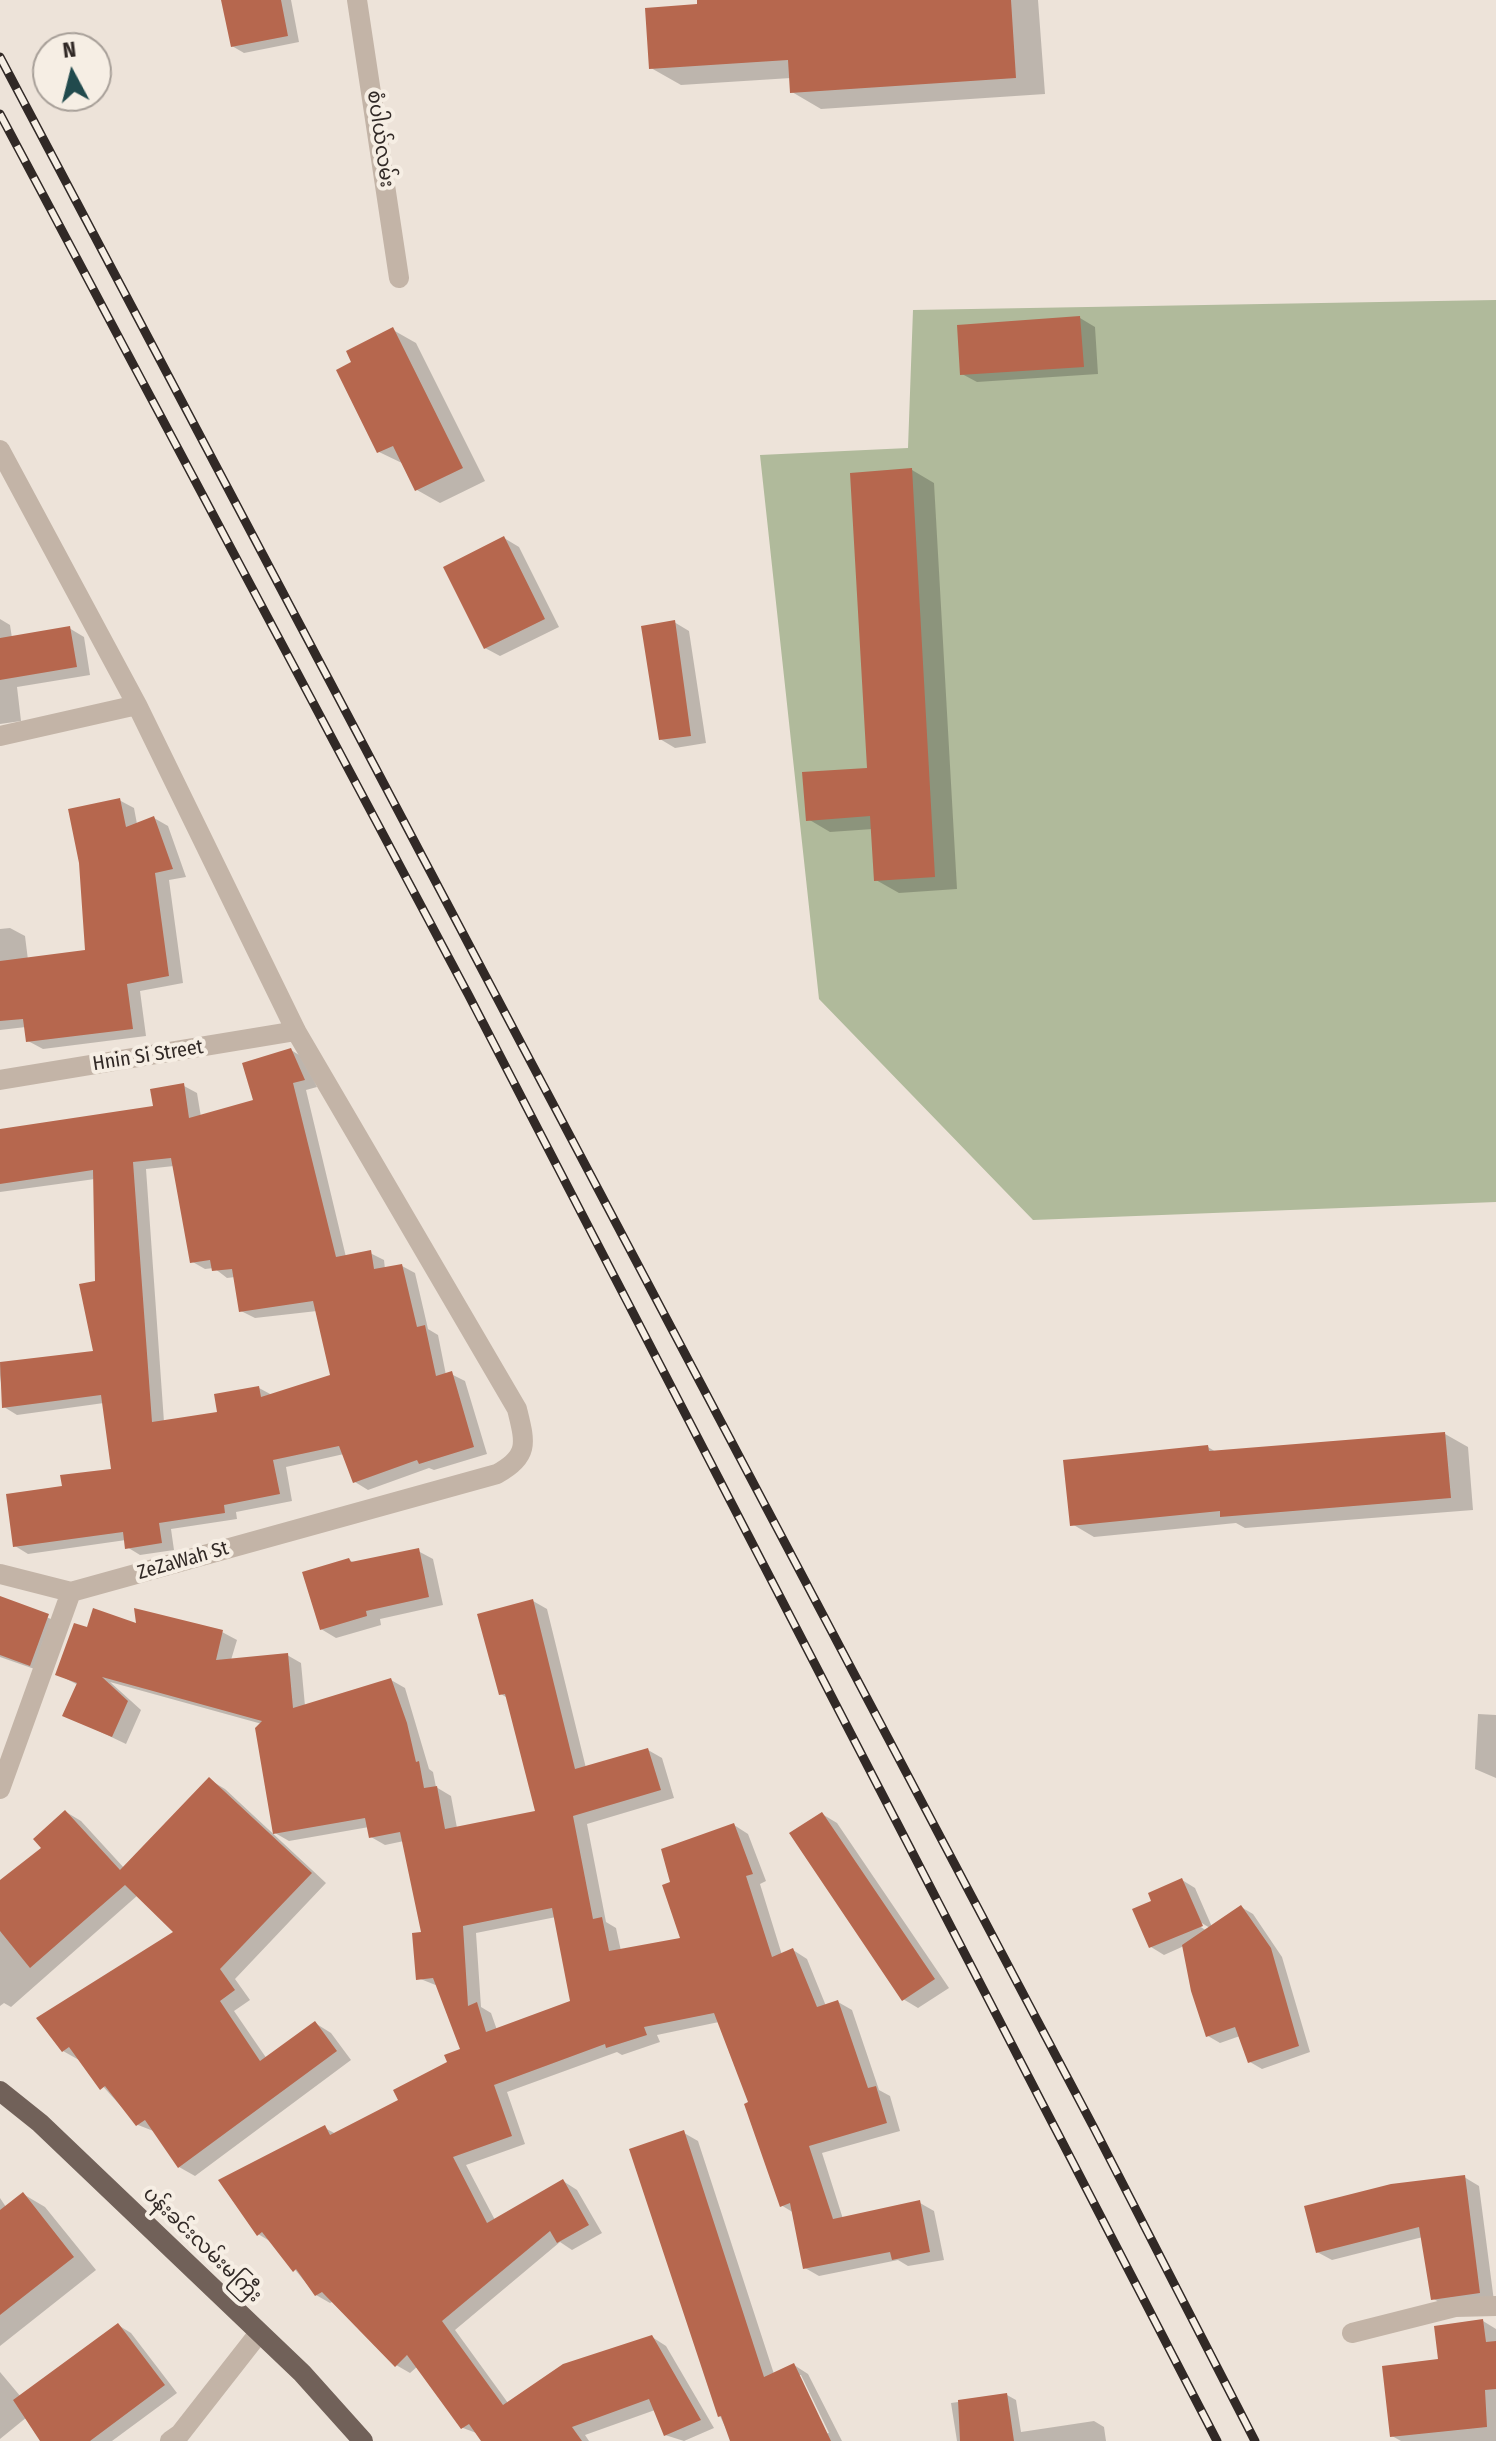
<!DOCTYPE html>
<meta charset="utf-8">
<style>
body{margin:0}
#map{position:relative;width:1496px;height:2441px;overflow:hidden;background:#ede3d9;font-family:"Fira Sans Condensed",sans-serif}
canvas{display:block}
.north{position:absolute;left:32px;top:32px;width:80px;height:80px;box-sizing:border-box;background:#f6eee4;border:2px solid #a79f98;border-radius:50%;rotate:353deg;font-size:22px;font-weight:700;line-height:32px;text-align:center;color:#312926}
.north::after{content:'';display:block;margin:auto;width:28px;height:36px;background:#214a4d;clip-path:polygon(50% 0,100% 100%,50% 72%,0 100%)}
</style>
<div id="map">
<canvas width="1496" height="2441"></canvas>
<div class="north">N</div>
</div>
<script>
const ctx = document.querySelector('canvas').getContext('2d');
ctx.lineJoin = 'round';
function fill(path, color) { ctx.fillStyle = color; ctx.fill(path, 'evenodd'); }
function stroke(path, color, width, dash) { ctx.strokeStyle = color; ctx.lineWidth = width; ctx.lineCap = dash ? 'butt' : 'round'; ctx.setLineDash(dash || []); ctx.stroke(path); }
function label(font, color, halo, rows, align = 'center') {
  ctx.font = font + ' "Fira Sans Condensed","Noto Sans Myanmar",sans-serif'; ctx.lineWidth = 8; ctx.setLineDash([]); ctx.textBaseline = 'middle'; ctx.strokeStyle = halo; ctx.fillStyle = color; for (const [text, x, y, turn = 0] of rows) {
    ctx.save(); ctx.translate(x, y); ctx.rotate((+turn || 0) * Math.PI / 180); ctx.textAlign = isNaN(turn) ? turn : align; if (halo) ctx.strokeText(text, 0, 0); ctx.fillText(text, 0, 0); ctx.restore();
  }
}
fill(new Path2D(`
 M 1496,300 L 1496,1202 L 1033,1220 L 819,999 L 760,455 L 908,448 L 913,310 Z`), '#b0ba9b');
fill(new Path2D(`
 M 223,0 L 291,0 L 299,42 L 244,53 L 232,46 Z
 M 699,0 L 1038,0 L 1045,94 L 821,109 L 792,92 L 791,78 L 681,85 L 651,68 L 699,6 Z
 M 1080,318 L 1095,327 L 1098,374 L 977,382 L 962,374 Z
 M 393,330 L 416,343 L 485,481 L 440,503 L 417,490 L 404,464 L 379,452 L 354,363 Z
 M 912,470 L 934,483 L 957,889 L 899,893 L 876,880 L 873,829 L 830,832 L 808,819 L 869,770 Z
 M 504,538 L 519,547 L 559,627 L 500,656 L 485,648 Z
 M 0,619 L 10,625 L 12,638 L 69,628 L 84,637 L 90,675 L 17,687 L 21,721 L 0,724 Z
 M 674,622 L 689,631 L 706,743 L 675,748 L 660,739 Z
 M 119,800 L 134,808 L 137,824 L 154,818 L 168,826 L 186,877 L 169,880 L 183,983 L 140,991 L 146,1036 L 43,1049 L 28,1041 L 26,1027 L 0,1030 L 0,929 L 10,928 L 25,936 L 28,960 L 87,952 Z
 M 291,1050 L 304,1058 L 317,1087 L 306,1090 L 346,1257 L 370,1253 L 384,1260 L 385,1269 L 402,1266 L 415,1273 L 428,1329 L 438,1335 L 446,1375 L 451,1374 L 465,1381 L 487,1454 L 434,1470 L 429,1468 L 368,1490 L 355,1482 L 344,1454 L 286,1467 L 292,1501 L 236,1512 L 237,1519 L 171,1529 L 174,1550 L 140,1555 L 127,1547 L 126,1540 L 28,1554 L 15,1546 L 64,1488 L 114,1471 L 104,1403 L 17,1415 L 4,1407 L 0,1375 L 0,1364 L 96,1353 L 95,1179 L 0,1192 L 0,1131 L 155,1108 L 184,1086 L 197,1093 L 201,1117 L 255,1101 ZM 174,1166 L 191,1261 L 205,1269 L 214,1268 L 227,1278 L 235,1277 L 241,1311 L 255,1318 L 317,1311 L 333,1376 L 272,1395 L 259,1388 L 219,1413 L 164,1422 L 146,1169 Z
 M 1445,1434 L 1468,1447 L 1473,1510 L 1245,1528 L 1236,1523 L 1094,1537 L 1072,1524 L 1208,1447 L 1216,1452 Z
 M 418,1551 L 433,1559 L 443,1605 L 380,1619 L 381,1625 L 336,1638 L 321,1629 L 349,1560 L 355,1563 Z
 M 0,1598 L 63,1624 L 46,1673 L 0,1657 Z
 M 533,1601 L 547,1609 L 586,1768 L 648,1750 L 662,1758 L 674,1798 L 587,1824 L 606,1922 L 616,1928 L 621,1951 L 682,1939 L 673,1883 L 734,1825 L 748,1834 L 766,1881 L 760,1884 L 782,1955 L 793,1950 L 807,1959 L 826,2006 L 838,2002 L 852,2010 L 879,2090 L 890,2096 L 900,2131 L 822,2153 L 843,2219 L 920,2203 L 934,2211 L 944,2260 L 908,2266 L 898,2260 L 819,2276 L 805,2268 L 794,2213 L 781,2205 L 751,2104 L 719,2022 L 657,2035 L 660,2042 L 622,2055 L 617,2052 L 507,2092 L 525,2144 L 466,2165 L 495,2220 L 563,2181 L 577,2190 L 602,2233 L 572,2250 L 560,2242 L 455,2330 L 508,2403 L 652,2337 L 666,2346 L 714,2428 L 684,2441 L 665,2435 L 655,2410 L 585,2435 L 589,2441 L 483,2441 L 479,2434 L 463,2428 L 418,2366 L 410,2373 L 396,2365 L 334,2301 L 330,2303 L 316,2295 L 273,2243 L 258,2234 L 325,2128 L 336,2134 L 401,2101 L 462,2050 L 438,1986 L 418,1978 L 424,1934 L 404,1841 L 385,1845 L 371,1837 L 369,1827 L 289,1841 L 275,1833 L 262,1724 L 110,1682 L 141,1710 L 126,1744 L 65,1715 L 78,1685 L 57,1674 L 88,1630 L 138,1626 L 222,1632 L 237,1640 L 231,1660 L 287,1655 L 301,1663 L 305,1706 L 391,1680 L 405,1688 L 429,1769 L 433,1772 L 436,1787 L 451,1796 L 457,1828 L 537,1812 L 509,1699 L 501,1694 ZM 556,1917 L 572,2003 L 497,2030 L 491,2013 L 481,2007 L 476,1933 Z
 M 1478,1714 L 1496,1715 L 1496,1778 L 1475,1769 Z
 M 210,1780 L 225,1789 L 326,1883 L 235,1979 L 250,2000 L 234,2011 L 267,2059 L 315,2023 L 331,2033 L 351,2060 L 195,2176 L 179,2167 L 156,2132 L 138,2125 L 79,2060 L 63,2051 L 176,1933 L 138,1895 L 11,2007 L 4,2003 L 0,2006 L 0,1882 L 44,1848 L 66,1812 L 81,1821 L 125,1869 Z
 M 822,1814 L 837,1823 L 949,1988 L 918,2008 L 903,1999 Z
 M 1182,1880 L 1195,1888 L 1212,1927 L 1241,1907 L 1253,1914 L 1282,1957 L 1310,2052 L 1262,2069 L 1250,2062 L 1240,2036 L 1220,2043 L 1208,2036 L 1184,1946 L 1164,1955 L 1151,1947 L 1153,1902 ZM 1195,1919 L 1210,1928 L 1207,1931 L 1193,1922 Z
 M 684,2133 L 698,2141 L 774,2374 L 794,2365 L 808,2374 L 842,2441 L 732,2441 L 720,2416 ZM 797,2375 L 801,2375 L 829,2433 L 825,2434 Z
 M 1464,2177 L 1479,2186 L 1494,2301 L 1448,2307 L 1432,2298 L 1423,2237 L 1332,2260 L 1317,2252 Z
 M 23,2194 L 45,2207 L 96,2270 L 0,2346 L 0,2198 L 6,2207 Z
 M 1483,2321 L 1496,2329 L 1496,2441 L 1401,2441 L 1392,2436 L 1440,2361 Z
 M 118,2325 L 131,2333 L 177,2393 L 112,2441 L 43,2441 L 27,2417 L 0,2439 L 0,2372 L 21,2397 Z
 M 1007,2395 L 1016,2400 L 1021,2432 L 1094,2421 L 1104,2427 L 1106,2441 L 957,2441 L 951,2403 Z`), '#0003');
fill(new Path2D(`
 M 221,0 L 281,0 L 288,36 L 231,47 Z
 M 697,0 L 1011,0 L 1016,78 L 790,93 L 788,60 L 649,69 L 645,8 L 697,4 Z
 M 1080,316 L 1084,367 L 960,375 L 957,325 Z
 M 393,327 L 463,468 L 415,491 L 393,446 L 377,453 L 336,370 L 351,362 L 346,351 Z
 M 912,468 L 935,877 L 874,881 L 870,816 L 806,821 L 802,772 L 867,768 L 850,473 Z
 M 504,536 L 545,619 L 484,649 L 443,567 Z
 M 675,620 L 691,736 L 659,740 L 641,626 Z
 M 70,626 L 77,667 L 0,680 L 0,638 Z
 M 120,798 L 126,827 L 154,816 L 173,869 L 155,873 L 169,976 L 127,984 L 133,1029 L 26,1042 L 23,1019 L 0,1021 L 0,961 L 85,950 L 79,863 L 68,809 Z
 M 291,1048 L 305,1080 L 293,1083 L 336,1257 L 371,1250 L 374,1269 L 402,1264 L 417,1327 L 425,1325 L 436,1376 L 452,1371 L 474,1447 L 419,1464 L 417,1460 L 353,1483 L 339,1446 L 273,1460 L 280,1494 L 224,1505 L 225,1513 L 159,1523 L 162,1543 L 125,1549 L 123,1532 L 13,1547 L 6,1494 L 62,1486 L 60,1475 L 111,1469 L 101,1395 L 2,1408 L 0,1362 L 93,1351 L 79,1284 L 95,1281 L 93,1170 L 0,1184 L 0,1129 L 153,1106 L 150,1089 L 184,1083 L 189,1118 L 253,1100 L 242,1063 ZM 171,1158 L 190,1263 L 210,1260 L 212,1271 L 232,1269 L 239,1312 L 313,1301 L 330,1375 L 261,1397 L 259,1386 L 214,1394 L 217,1412 L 152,1422 L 133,1162 Z
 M 1445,1432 L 1451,1498 L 1220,1517 L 1220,1511 L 1070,1526 L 1063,1460 L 1208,1445 L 1209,1451 Z
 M 419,1548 L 429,1597 L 366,1611 L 367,1616 L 320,1630 L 302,1572 L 349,1558 L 351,1562 Z
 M 0,1596 L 49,1614 L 30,1666 L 0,1655 Z
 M 533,1599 L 575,1769 L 648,1748 L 661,1790 L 573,1816 L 593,1919 L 602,1917 L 609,1951 L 680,1938 L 662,1885 L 670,1882 L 661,1849 L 734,1823 L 753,1874 L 746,1876 L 772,1957 L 793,1948 L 817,2007 L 838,2000 L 868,2088 L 876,2086 L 887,2123 L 809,2146 L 833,2219 L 920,2200 L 930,2252 L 892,2260 L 890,2252 L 803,2269 L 790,2203 L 780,2207 L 744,2104 L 748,2102 L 714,2013 L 644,2027 L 647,2035 L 606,2048 L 605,2044 L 494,2085 L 512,2136 L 453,2157 L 487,2223 L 563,2179 L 589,2225 L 557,2243 L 550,2231 L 442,2321 L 503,2405 L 563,2364 L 652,2335 L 701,2420 L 664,2436 L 649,2399 L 572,2427 L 582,2441 L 481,2441 L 469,2424 L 461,2429 L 407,2355 L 395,2367 L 322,2292 L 315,2296 L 296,2269 L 293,2272 L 262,2232 L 257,2236 L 218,2180 L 325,2125 L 330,2135 L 398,2100 L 393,2090 L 447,2062 L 444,2055 L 460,2049 L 433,1978 L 416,1980 L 412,1933 L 421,1932 L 400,1832 L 369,1838 L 365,1818 L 273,1834 L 255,1728 L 262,1721 L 102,1677 L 128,1701 L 112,1737 L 62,1716 L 77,1683 L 55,1675 L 74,1623 L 87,1627 L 93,1608 L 136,1623 L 134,1608 L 223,1630 L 216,1660 L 288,1653 L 293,1708 L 391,1678 L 407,1723 L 416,1762 L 419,1761 L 424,1788 L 437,1786 L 445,1829 L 535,1811 L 505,1694 L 499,1695 L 477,1614 ZM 552,1908 L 570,2001 L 486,2032 L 477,2002 L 468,2006 L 463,1926 Z
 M 209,1777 L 312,1873 L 220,1969 L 235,1990 L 220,2001 L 260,2061 L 315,2021 L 337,2051 L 178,2168 L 145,2120 L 136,2126 L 105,2086 L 100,2090 L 69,2047 L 62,2052 L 36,2018 L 173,1932 L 125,1885 L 30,1968 L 0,1931 L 0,1880 L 41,1848 L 33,1839 L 65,1810 L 120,1870 Z
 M 822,1812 L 935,1979 L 902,2001 L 789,1833 Z
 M 1182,1878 L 1203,1926 L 1149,1948 L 1132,1909 L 1151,1901 L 1148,1893 Z
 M 1241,1905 L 1271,1948 L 1299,2046 L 1248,2063 L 1235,2027 L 1206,2037 L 1191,1991 L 1182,1945 Z
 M 684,2130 L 764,2377 L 794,2363 L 831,2441 L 730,2441 L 721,2416 L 718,2417 L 629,2149 Z
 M 1465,2175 L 1480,2293 L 1431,2300 L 1419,2227 L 1316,2253 L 1304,2206 L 1391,2184 Z
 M 23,2192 L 74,2257 L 0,2315 L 0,2210 Z
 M 1483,2319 L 1486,2342 L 1496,2341 L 1496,2389 L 1485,2390 L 1487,2427 L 1390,2437 L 1382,2366 L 1438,2359 L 1434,2326 Z
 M 118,2323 L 165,2385 L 90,2441 L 40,2441 L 13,2400 Z
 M 1007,2393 L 1014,2441 L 960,2441 L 958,2400 Z`), '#b6674e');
stroke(new Path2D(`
 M 357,0 L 399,278
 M 0,450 L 137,705 L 296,1031 L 517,1409 C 525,1442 530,1456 497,1474 L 71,1592 L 0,1789
 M 0,736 L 137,705
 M 0,1080 L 296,1031
 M 0,1574 L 71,1592
 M 1352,2333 L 1455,2307 L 1496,2306
 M 170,2441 L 180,2434 L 259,2333`), '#c3b4a7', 20);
stroke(new Path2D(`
 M 0,2091 L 40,2123 L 302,2373 L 363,2441`), '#716159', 20);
const rail = new Path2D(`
 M 0,57 L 1093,2126 L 1255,2441
 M 0,114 L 468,994 L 1217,2441`);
stroke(rail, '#312926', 9);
stroke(rail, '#f6eee4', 6, [18]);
label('20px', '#312926', '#f6eee4', [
 ["စံပါယ်လမ်း",380,139,82],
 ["Hnin Si Street",148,1056,-9],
 ["ZeZaWah St",183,1561,-16],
 ["ပန်းခင်းလမ်းမကြီး",202,2245,44]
]);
</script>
